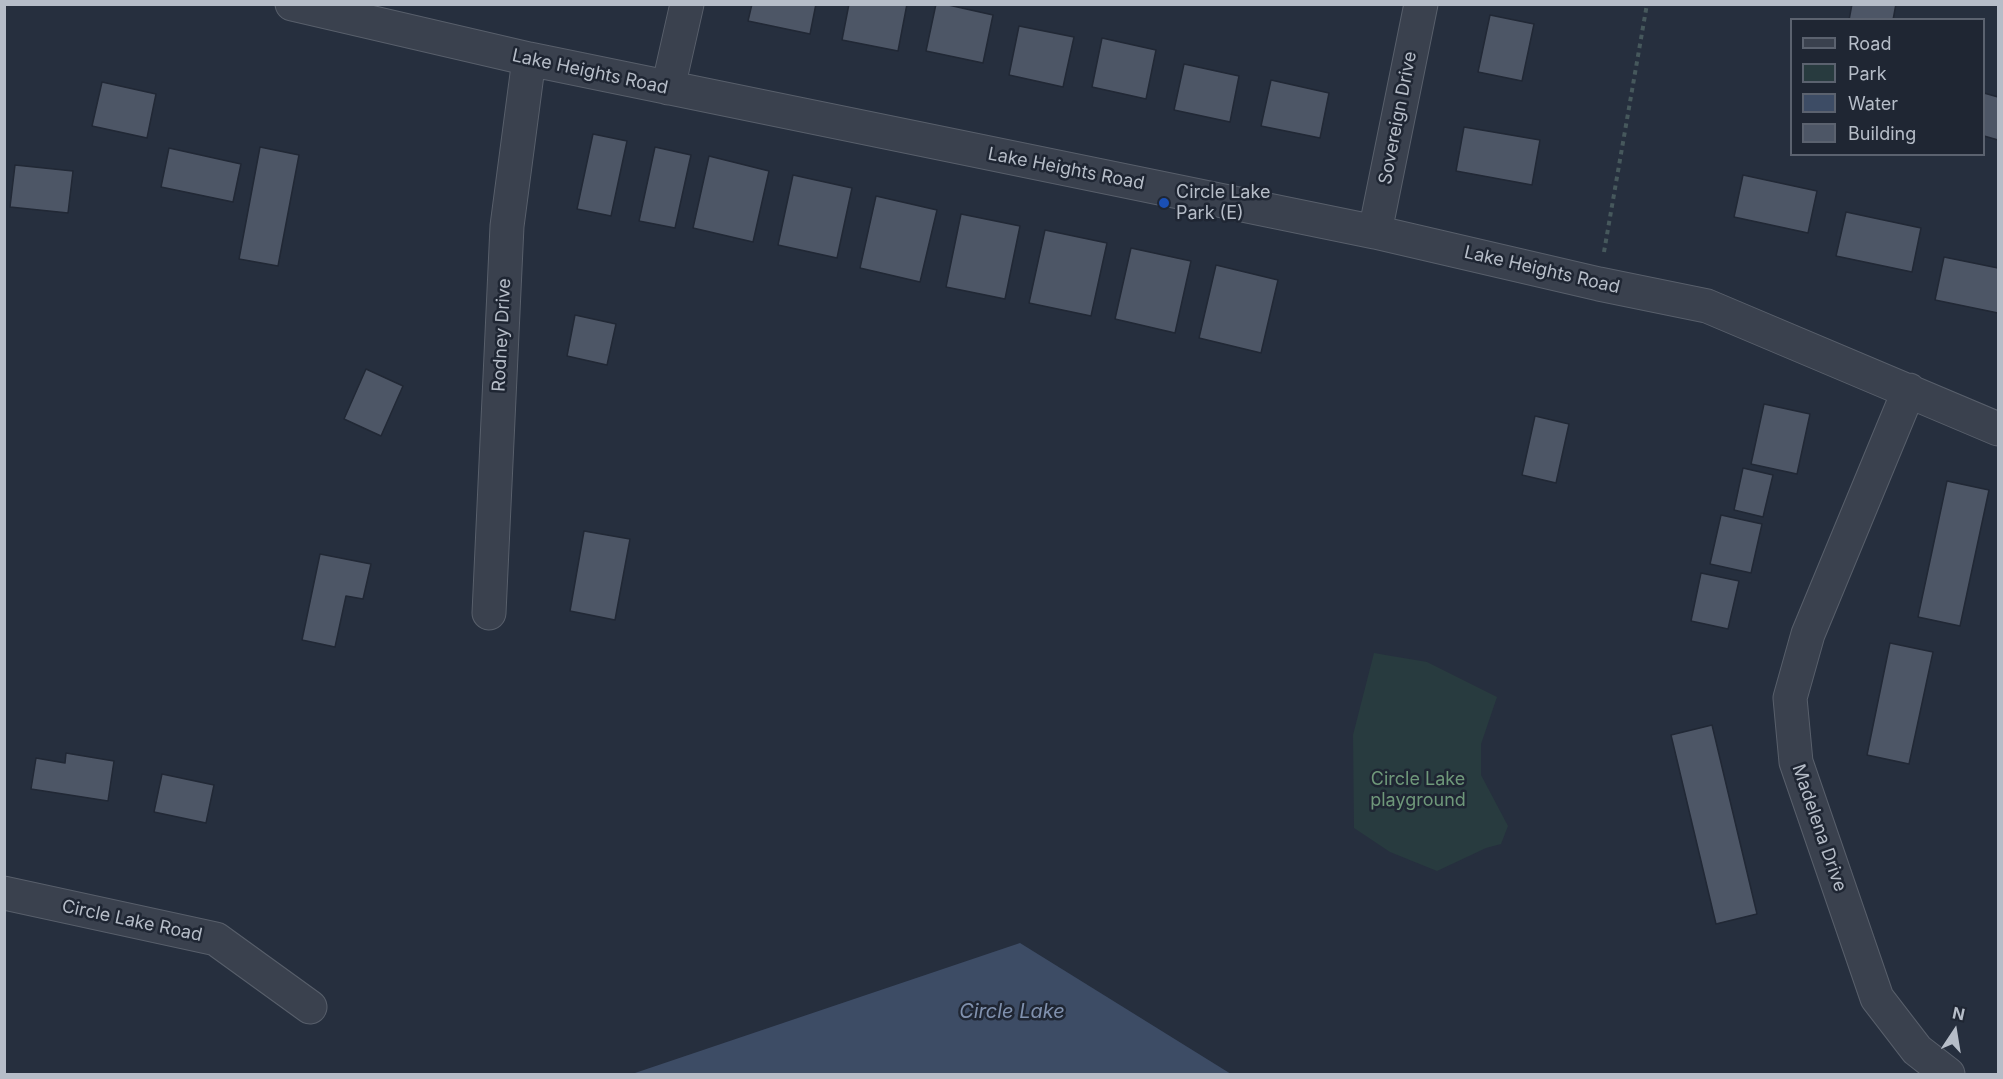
<!DOCTYPE html>
<style>
body{margin:0}
#map{position:relative;width:2003px;height:1079px;overflow:hidden;background:#262f3e;font-family:Inter,sans-serif}
canvas{display:block}
.frame{position:absolute;inset:0;border:6px solid #b6bdc8;pointer-events:none}
.legend{position:absolute;left:1790px;top:18px;width:195px;height:138px;box-sizing:border-box;background:#1f2633;border:2px solid #5b626f;margin:0;padding:8px 10px;list-style:none;font-size:18px;color:#b6bdc8}
.legend li{display:flex;align-items:center;gap:12px;height:30px}
.legend b{width:30px;border:2px solid #5b626f}
.north{position:absolute;left:1925px;top:1001px;width:60px;height:60px;-webkit-text-stroke:4px #1f2633;paint-order:stroke;rotate:12deg;font-size:16px;font-weight:700;line-height:24px;text-align:center;color:#b6bdc8}
.north::after{content:'';display:block;margin:auto;width:21px;height:27px;background:#b6bdc8;clip-path:polygon(50% 0,100% 100%,50% 72%,0 100%)}
</style>
<div id="map">
<canvas width="2003" height="1079"></canvas>
<div class="frame"></div>
<ul class="legend">
<li><b style="height:8px;background:#3a414e"></b>Road</li>
<li><b style="height:16px;background:#283b3f"></b>Park</li>
<li><b style="height:16px;background:#3d4c65"></b>Water</li>
<li><b style="height:16px;background:#4d5666"></b>Building</li>
</ul>
<div class="north">N</div>
</div>
<script>
const ctx = document.querySelector('canvas').getContext('2d');
ctx.lineJoin = 'round';
function fill(path, color) { ctx.fillStyle = color; ctx.fill(path, 'evenodd'); }
function stroke(path, color, width, dash) { ctx.strokeStyle = color; ctx.lineWidth = width; ctx.lineCap = dash ? 'butt' : 'round'; ctx.setLineDash(dash || []); ctx.stroke(path); }
function label(font, color, halo, rows, align = 'center') {
  ctx.font = font + ' Inter,sans-serif'; ctx.lineWidth = 5; ctx.setLineDash([]); ctx.textBaseline = 'middle'; ctx.strokeStyle = halo; ctx.fillStyle = color; for (const [text, x, y, turn = 0] of rows) {
    ctx.save(); ctx.translate(x, y); ctx.rotate((+turn || 0) * Math.PI / 180); ctx.textAlign = isNaN(turn) ? turn : align; if (halo) ctx.strokeText(text, 0, 0); ctx.fillText(text, 0, 0); ctx.restore();
  }
}
fill(new Path2D(`
 M 1374,653 L 1427,662 L 1497,697 L 1481,744 L 1481,775 L 1508,826 L 1501,844 L 1486,848 L 1437,871 L 1390,852 L 1354,828 L 1353,735 Z`), '#283b3f');
fill(new Path2D(`
 M 1020,943 L 1231,1074 L 632,1074 Z`), '#3d4c65');
const building = new Path2D(`
 M 752,4 L 816,4 L 810,34 L 748,21 Z
 M 849,4 L 907,4 L 898,51 L 842,40 Z
 M 936,4 L 944,4 L 993,15 L 983,63 L 926,51 Z
 M 1852,4 L 1896,4 L 1893,20 L 1849,20 Z
 M 1490,15 L 1534,24 L 1522,81 L 1478,72 Z
 M 1019,26 L 1074,37 L 1063,87 L 1009,75 Z
 M 1102,38 L 1156,50 L 1146,99 L 1092,87 Z
 M 1184,64 L 1239,76 L 1230,122 L 1174,110 Z
 M 1271,80 L 1329,93 L 1320,138 L 1261,126 Z
 M 102,82 L 156,94 L 147,138 L 92,126 Z
 M 1984,93 L 1998,97 L 1998,140 L 1984,136 Z
 M 1464,127 L 1540,140 L 1532,185 L 1456,171 Z
 M 593,134 L 627,141 L 611,216 L 577,209 Z
 M 260,147 L 299,155 L 278,266 L 239,259 Z
 M 655,147 L 691,155 L 675,228 L 639,221 Z
 M 169,148 L 241,164 L 233,202 L 161,187 Z
 M 709,156 L 769,171 L 753,242 L 693,228 Z
 M 15,165 L 73,171 L 68,213 L 10,207 Z
 M 793,175 L 852,188 L 837,258 L 778,245 Z
 M 1743,175 L 1817,191 L 1808,233 L 1734,217 Z
 M 876,196 L 937,210 L 920,282 L 860,268 Z
 M 1846,212 L 1921,228 L 1912,272 L 1836,256 Z
 M 961,214 L 1020,226 L 1005,299 L 946,287 Z
 M 1045,230 L 1107,243 L 1091,316 L 1029,303 Z
 M 1131,248 L 1191,261 L 1175,333 L 1115,319 Z
 M 1944,257 L 1998,268 L 1998,313 L 1935,300 Z
 M 1216,265 L 1278,280 L 1261,353 L 1199,338 Z
 M 575,315 L 616,324 L 607,365 L 567,356 Z
 M 366,369 L 403,386 L 381,436 L 344,419 Z
 M 1764,404 L 1810,414 L 1797,474 L 1751,464 Z
 M 1535,416 L 1569,424 L 1556,483 L 1522,475 Z
 M 1743,468 L 1773,475 L 1763,517 L 1734,510 Z
 M 1947,481 L 1989,490 L 1960,626 L 1918,617 Z
 M 1721,515 L 1762,524 L 1751,573 L 1710,564 Z
 M 584,531 L 630,539 L 615,620 L 570,611 Z
 M 320,554 L 371,564 L 363,599 L 346,596 L 335,647 L 302,640 Z
 M 1701,573 L 1739,581 L 1728,629 L 1691,621 Z
 M 1890,643 L 1933,652 L 1909,764 L 1867,755 Z
 M 1712,725 L 1757,914 L 1716,924 L 1671,735 Z
 M 66,753 L 114,761 L 108,801 L 31,789 L 36,758 L 65,763 Z
 M 162,774 L 214,785 L 206,823 L 154,812 Z`);
fill(building, '#4d5666');
stroke(building, '#212835', 1.5);
const minor = new Path2D(`
 M 292,4 L 529,59 L 1375,232 L 1599,284 L 1707,306 L 1998,429
 M 668,88 L 687,4
 M 1375,232 L 1421,4
 M 1909,390 L 1808,634 L 1790,698 L 1796,762 L 1877,998 L 1917,1050 L 1948,1074
 M 489,613 L 507,226 L 529,59
 M 4,893 L 216,939 L 310,1007`);
stroke(minor, '#585f6b', 35);
stroke(new Path2D(`
 M 1604,252 L 1647,4`), '#46585c', 4, [4.5, 4.5]);
stroke(minor, '#3a414e', 33);
for (const [x, y, r, color] of [
 [1164,203,6,"#1a4fb4"]
]) { const dot = new Path2D(); dot.arc(x, y, r, 0, 2 * Math.PI); ctx.fillStyle = color; ctx.fill(dot); stroke(dot, '#1f2633', 2); }
label('18px', '#b6bdc8', '#1f2633', [
 ["Lake Heights Road",590,72,12],
 ["Sovereign Drive",1398,118,-79],
 ["Lake Heights Road",1066,169,11],
 ["Lake Heights Road",1542,270,13],
 ["Rodney Drive",502,335,-87],
 ["Madelena Drive",1819,828,71],
 ["Circle Lake Road",132,921,12]
]);
label('18px', '#b6bdc8', '#1f2633', [
 ["Circle Lake",1176,193],
 ["Park (E)",1176,214]
], 'left');
label('18px', '#6f987a', '#1f2633', [
 ["Circle Lake",1418,780],
 ["playground",1418,801]
]);
label('italic 20px', '#8091ae', '#1f2633', [
 ["Circle Lake",1012,1012]
]);
</script>
